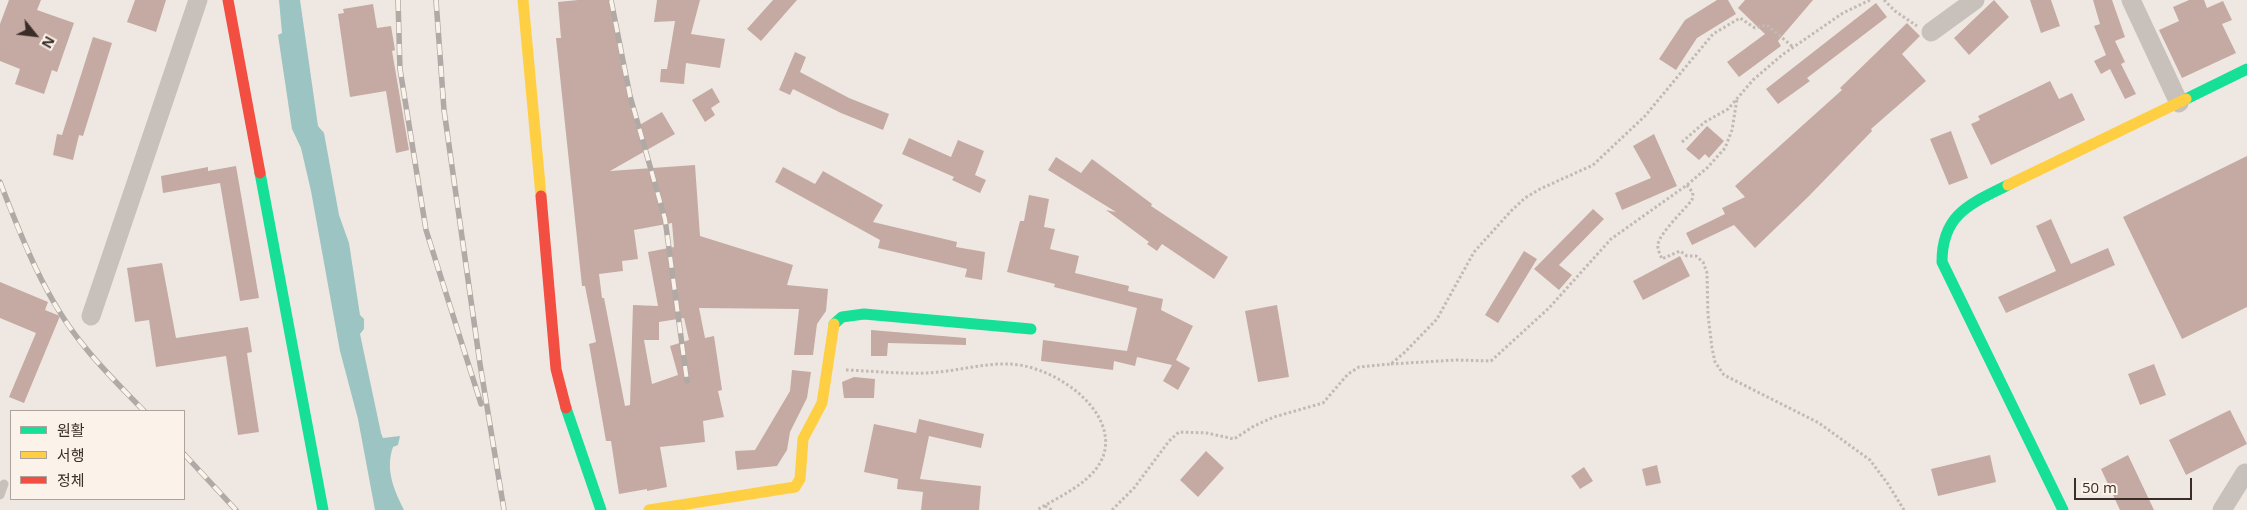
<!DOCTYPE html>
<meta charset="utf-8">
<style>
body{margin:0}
#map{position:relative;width:2247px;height:510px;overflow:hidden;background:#efe8e2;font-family:"Open Sans","Noto Sans KR",sans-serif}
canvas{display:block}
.legend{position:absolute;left:10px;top:410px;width:175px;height:90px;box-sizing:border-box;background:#fbf2ea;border:1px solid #aea39c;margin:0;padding:6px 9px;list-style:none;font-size:15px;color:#3a2d28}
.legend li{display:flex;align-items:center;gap:10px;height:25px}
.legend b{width:25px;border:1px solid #aea39c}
.north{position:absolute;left:10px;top:10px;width:50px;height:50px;-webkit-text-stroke:4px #fbf2ea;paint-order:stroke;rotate:119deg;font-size:14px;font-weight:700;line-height:20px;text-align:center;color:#3a2d28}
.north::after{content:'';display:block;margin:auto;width:18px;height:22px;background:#3a2d28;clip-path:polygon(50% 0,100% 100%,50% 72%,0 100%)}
.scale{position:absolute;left:2074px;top:478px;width:118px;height:22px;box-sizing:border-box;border:2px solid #3a2d28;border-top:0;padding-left:6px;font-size:15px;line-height:18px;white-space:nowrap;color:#3a2d28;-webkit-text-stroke:4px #fbf2ea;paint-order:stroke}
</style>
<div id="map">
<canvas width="2247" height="510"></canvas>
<ul class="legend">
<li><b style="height:6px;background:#16e098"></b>원활</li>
<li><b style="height:6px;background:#ffcf43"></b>서행</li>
<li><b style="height:6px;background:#f24e42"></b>정체</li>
</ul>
<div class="north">N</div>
<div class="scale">50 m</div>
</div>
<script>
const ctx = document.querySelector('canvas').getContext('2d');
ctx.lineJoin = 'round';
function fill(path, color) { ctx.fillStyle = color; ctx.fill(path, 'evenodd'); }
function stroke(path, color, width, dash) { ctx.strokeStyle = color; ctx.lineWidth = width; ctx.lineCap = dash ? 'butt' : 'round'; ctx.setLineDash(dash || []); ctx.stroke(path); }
fill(new Path2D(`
 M 279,0 L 300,0 L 318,126 L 324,133 L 339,215 L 349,243 L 360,315 L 364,319 L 364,329 L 360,334 L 381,433 L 383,438 L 400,436 L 398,445 L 393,447 C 385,470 394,490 404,510 L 375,510 L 358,419 L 340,351 L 311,191 L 301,148 L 292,129 L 278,35 L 282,33 Z`), '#9cc4c2');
fill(new Path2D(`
 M 9,0 L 41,0 L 37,10 L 74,23 L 57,72 L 52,70 L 44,94 L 15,84 L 20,69 L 0,61 L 0,24 Z
 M 135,0 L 166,0 L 156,32 L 127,22 Z
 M 578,0 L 611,0 L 622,70 L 624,69 L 636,127 L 662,112 L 675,134 L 610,171 L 695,165 L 700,236 L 793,265 L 787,285 L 828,289 L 826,311 L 817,324 L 813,355 L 794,355 L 799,309 L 699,308 L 705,338 L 714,336 L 722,390 L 718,391 L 724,417 L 703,421 L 705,442 L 660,447 L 667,487 L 647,491 L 647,489 L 619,494 L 611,441 L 606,441 L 589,344 L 596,342 L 585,286 L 582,286 L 556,38 L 561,38 L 558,2 ZM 672,223 L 674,247 L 648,252 L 658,306 L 633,305 L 630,405 L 625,406 L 604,298 L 602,298 L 599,274 L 623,271 L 622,261 L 638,259 L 634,230 ZM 684,318 L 689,340 L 670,346 L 678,375 L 652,384 L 644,340 L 659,340 L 659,322 Z
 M 657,0 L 700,0 L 691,34 L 725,39 L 720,68 L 686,63 L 684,84 L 660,82 L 661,69 L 667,69 L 675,21 L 654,22 Z
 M 773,0 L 797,0 L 761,41 L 747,29 Z
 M 1717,0 L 1728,0 L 1736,14 L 1697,38 L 1676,70 L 1659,59 L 1685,20 Z
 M 1745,0 L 1813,0 L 1778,41 L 1781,46 L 1739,77 L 1727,62 L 1765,34 L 1738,8 Z
 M 1994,0 L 2009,17 L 1969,55 L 1954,38 Z
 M 2030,0 L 2051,0 L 2060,26 L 2041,33 Z
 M 2093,0 L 2112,0 L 2125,37 L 2115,41 L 2125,62 L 2121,64 L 2136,94 L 2125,99 L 2110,69 L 2101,74 L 2094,61 L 2106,55 L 2094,26 L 2100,24 Z
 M 2189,0 L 2204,0 L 2207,8 L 2223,1 L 2232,20 L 2222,24 L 2236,53 L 2182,78 L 2159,30 L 2179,21 L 2173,7 Z
 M 1876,3 L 1887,17 L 1807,78 L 1810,81 L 1778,104 L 1766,89 Z
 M 373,4 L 377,28 L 391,26 L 395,50 L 392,51 L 409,150 L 396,153 L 386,91 L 350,97 L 338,14 L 344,13 L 343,9 Z
 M 1907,23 L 1920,36 L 1902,54 L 1926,81 L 1871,129 L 1872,131 L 1808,197 L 1755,248 L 1734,225 L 1692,245 L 1686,233 L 1725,214 L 1722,208 L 1745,197 L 1735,186 L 1842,90 L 1840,88 Z
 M 93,37 L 112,43 L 83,136 L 79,135 L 73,160 L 53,155 L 57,134 L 62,135 Z
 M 795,52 L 806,57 L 800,72 L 849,98 L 889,114 L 883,130 L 841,113 L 793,89 L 790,95 L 779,90 Z
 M 2050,81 L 2059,99 L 2072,93 L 2085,120 L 1991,165 L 1971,124 L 1980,120 L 1978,116 Z
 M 712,88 L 720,102 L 711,108 L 715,115 L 705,122 L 692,100 Z
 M 1707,126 L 1724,141 L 1709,158 L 1705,154 L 1699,160 L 1686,149 Z
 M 1951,131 L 1968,178 L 1949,185 L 1930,139 Z
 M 1654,134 L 1677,186 L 1622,210 L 1615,193 L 1651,178 L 1633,146 Z
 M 909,138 L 951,157 L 958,140 L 984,151 L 975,175 L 986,180 L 980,193 L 952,180 L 954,177 L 902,154 Z
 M 2247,156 L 2247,307 L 2182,339 L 2123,217 Z
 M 1056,157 L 1081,173 L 1092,159 L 1152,204 L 1151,206 L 1228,257 L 1214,279 L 1162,244 L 1157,251 L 1147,244 L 1149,242 L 1106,210 L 1116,212 L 1048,170 Z
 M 236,166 L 259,298 L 240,301 L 220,183 L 163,193 L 161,176 L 208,167 L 208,171 Z
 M 783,167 L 815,184 L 823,171 L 883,205 L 873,222 L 957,242 L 956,247 L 985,252 L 982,280 L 965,277 L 967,269 L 878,248 L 880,240 L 775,182 Z
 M 1029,195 L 1049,199 L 1044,227 L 1055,229 L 1050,249 L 1079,256 L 1075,273 L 1129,286 L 1128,291 L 1163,299 L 1161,310 L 1193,326 L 1176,360 L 1190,368 L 1178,390 L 1163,381 L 1172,365 L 1137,357 L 1135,366 L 1114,361 L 1113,370 L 1041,361 L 1043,340 L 1127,351 L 1137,308 L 1054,287 L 1055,284 L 1007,272 L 1020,221 L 1024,221 Z
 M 1593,209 L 1604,219 L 1559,265 L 1572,275 L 1559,290 L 1534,269 Z
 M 2051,219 L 2071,264 L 2108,248 L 2115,265 L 2006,313 L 1998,297 L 2056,271 L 2036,226 Z
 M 1524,251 L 1537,259 L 1498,323 L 1485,315 Z
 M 1680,256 L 1690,276 L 1643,300 L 1633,281 Z
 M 162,263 L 176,338 L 248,327 L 252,352 L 247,353 L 259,432 L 238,435 L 226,356 L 156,367 L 149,320 L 135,322 L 127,268 Z
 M 0,282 L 48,302 L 45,310 L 60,316 L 24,403 L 9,397 L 36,333 L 0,318 Z
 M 1277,305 L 1289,377 L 1258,382 L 1245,311 Z
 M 871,330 L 966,338 L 966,345 L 888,343 L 887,356 L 871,356 Z
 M 2154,364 L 2166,395 L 2140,405 L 2128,374 Z
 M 792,370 L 811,372 L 807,398 L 790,432 L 787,450 L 777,466 L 737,470 L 735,451 L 755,450 L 790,391 Z
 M 854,377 L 875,379 L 874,398 L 844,398 L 842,382 Z
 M 2230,410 L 2247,444 L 2186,475 L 2169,440 Z
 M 919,419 L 984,434 L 981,448 L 929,436 L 920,479 L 981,486 L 979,510 L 921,510 L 923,492 L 897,489 L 898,479 L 864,472 L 874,424 L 916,433 Z
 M 1206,451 L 1224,468 L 1198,497 L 1180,480 Z
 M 1990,455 L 1996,482 L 1938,496 L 1931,469 Z
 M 2128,455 L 2154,510 L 2120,510 L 2101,469 Z
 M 1657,465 L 1661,483 L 1646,486 L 1642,469 Z
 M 1584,467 L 1593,481 L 1580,489 L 1571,476 Z`), '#c4aaa2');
stroke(new Path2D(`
 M 1884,0 L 1895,11 L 1917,26
 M 1682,142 L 1705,122 L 1728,109 L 1753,80 L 1782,55 L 1843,13 L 1870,0
 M 1687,185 L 1693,193 L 1692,200 C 1684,210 1660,233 1658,244 C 1657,249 1660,254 1662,259 L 1680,251 L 1687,256 L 1696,256 L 1703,262 L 1707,273 L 1708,315 L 1712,348 L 1715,362 L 1724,375 L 1819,423 L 1870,460 L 1888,484 L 1904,510
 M 1391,364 L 1456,360 L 1491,361 L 1549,308 L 1611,239 L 1687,185 L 1708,167 L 1725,148 L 1732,130 L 1737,99
 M 846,370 C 873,371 899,374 926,373 C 954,372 982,363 1009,364 C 1045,365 1094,394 1104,430 C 1115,473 1067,492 1037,510
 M 1045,506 L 1052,510
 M 1112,510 L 1134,488 L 1169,441 L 1179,432 L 1207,433 L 1234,439 L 1254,426 L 1274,417 L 1323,403 L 1348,374 L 1359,367 L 1391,364 L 1405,352 L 1437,319 L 1474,252 L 1511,211 L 1525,198 L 1540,189 L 1593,165 L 1645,116 L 1713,34 L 1740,18 L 1755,28 L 1767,25 L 1793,47`), '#c1b9b3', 3, [2.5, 2.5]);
stroke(new Path2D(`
 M 0,495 L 4,484`), '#c8c0bb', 9);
stroke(new Path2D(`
 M 2131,0 L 2179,103
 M 1931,32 L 1975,0
 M 91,316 L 198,0
 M 2222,510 L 2245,473`), '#c8c0bb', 19);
stroke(new Path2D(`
 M 2186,99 L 2247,69
 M 260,173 L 323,510
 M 2008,185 C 1970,204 1942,214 1942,262 L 2063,510
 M 834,324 L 842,317 L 864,314 L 1031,329
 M 566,408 L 601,510`), '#16e098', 11);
stroke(new Path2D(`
 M 523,0 L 541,196
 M 2008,185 L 2186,99
 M 649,510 L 795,487 L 800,479 L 803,439 L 822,403 L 834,324`), '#ffcf43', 11);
stroke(new Path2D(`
 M 228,0 L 260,173
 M 541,196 L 556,369 L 566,408`), '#f24e42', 11);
const rail = new Path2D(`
 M 398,0 L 400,69 L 426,230 L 481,404
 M 436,0 L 444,110 L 480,364 L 504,510
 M 611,0 L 630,96 L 665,219 L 687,381
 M 0,182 C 22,239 45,299 84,346 C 102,369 124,390 144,411
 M 184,454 L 236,510`);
stroke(rail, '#b0a9a5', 5.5);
stroke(rail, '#fbf2ea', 4, [11]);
</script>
